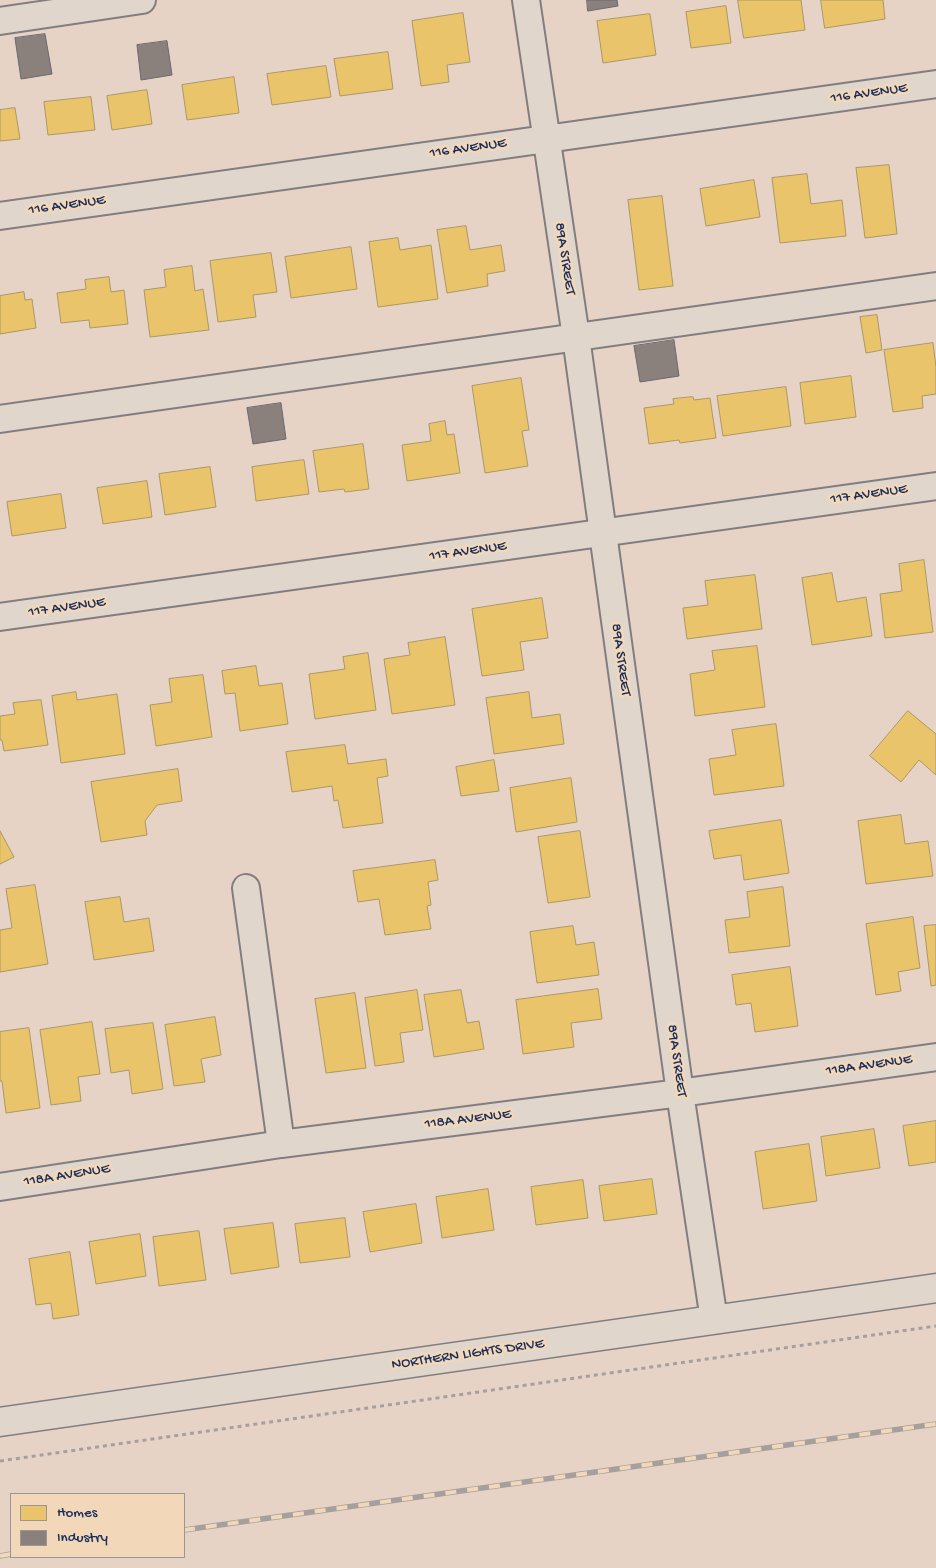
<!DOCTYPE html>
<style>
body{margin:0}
#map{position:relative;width:936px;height:1568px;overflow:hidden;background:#e6d3c5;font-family:"Gochi Hand",sans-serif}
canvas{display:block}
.legend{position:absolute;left:10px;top:1493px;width:175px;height:65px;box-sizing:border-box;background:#f2d8b9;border:1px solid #9c9495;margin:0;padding:6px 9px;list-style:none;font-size:15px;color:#1b2f5e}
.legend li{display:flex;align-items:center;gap:10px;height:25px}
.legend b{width:25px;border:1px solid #9c9495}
</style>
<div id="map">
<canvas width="936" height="1568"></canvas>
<ul class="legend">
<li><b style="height:14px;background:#e9c46a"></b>Homes</li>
<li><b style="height:14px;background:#8a817c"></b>Industry</li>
</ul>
</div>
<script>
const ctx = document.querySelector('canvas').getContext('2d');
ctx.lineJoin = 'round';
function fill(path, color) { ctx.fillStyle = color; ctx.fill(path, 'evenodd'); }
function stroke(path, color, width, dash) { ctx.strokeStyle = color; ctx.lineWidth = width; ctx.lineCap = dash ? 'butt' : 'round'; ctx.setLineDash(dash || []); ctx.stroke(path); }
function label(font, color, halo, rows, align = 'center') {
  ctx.font = font + ' "Gochi Hand",sans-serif'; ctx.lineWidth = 5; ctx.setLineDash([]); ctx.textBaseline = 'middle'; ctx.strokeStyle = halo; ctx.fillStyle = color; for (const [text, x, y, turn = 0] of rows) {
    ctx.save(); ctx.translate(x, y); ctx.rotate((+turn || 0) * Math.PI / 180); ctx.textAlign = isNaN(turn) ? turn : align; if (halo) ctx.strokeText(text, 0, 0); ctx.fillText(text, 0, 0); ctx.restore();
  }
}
const homes = new Path2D(`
 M 738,0 L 801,0 L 805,30 L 744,38 Z
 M 821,0 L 883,0 L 885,19 L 825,28 Z
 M 726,6 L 731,43 L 691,48 L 686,12 Z
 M 463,13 L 470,62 L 447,65 L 449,82 L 421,86 L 412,21 Z
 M 650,14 L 656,55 L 603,63 L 597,21 Z
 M 388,52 L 393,89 L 340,96 L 334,59 Z
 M 326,66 L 331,97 L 272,105 L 267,74 Z
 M 234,77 L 239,113 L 187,120 L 182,85 Z
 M 147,90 L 152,124 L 112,130 L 107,96 Z
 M 91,97 L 95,130 L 48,135 L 44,102 Z
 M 15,108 L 20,139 L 0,141 L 0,110 Z
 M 889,165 L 897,234 L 865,238 L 856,168 Z
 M 807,174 L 811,204 L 842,200 L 846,236 L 780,243 L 772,178 Z
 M 754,180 L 760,217 L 706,226 L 700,189 Z
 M 662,196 L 673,286 L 639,290 L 628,200 Z
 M 466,226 L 470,250 L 501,245 L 505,271 L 487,274 L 488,286 L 447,293 L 437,230 Z
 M 398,238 L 400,250 L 431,245 L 438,299 L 378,307 L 369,242 Z
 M 351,247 L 357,289 L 291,298 L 285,257 Z
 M 271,253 L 277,292 L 253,295 L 256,317 L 218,322 L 210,261 Z
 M 192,266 L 195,291 L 203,289 L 209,330 L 150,337 L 144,290 L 166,287 L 164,270 Z
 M 109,277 L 111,292 L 124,290 L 128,324 L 90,328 L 89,320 L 61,323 L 57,293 L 86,289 L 85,280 Z
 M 24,292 L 25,300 L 32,299 L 36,328 L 0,334 L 0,296 Z
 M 877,315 L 882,350 L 866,353 L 860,317 Z
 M 933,343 L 936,367 L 936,394 L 922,396 L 923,408 L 893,412 L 884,350 Z
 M 851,376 L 856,417 L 805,424 L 800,383 Z
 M 521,378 L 529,430 L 522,431 L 528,466 L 485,473 L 472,386 Z
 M 786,387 L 791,426 L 723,436 L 717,396 Z
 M 693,397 L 694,400 L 710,398 L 716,438 L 680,443 L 679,440 L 649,444 L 644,408 L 674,404 L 673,399 Z
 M 445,421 L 447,435 L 454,434 L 460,473 L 407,481 L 402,445 L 431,441 L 429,424 Z
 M 363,444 L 369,489 L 345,492 L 344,489 L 319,492 L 313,451 Z
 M 304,460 L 309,494 L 256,501 L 252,467 Z
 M 210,467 L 216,507 L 165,515 L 159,474 Z
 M 147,481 L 152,517 L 103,524 L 97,488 Z
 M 61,494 L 66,528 L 12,536 L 7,502 Z
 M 924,560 L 933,632 L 885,638 L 880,594 L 902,591 L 899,564 Z
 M 832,573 L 837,602 L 866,597 L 872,636 L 812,645 L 802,578 Z
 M 755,575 L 762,629 L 687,639 L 683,608 L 708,605 L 705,581 Z
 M 542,598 L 548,638 L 520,642 L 524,670 L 482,676 L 472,609 Z
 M 445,637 L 455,705 L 392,714 L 384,659 L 410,655 L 408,643 Z
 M 757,646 L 765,707 L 695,716 L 690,674 L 715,670 L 712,651 Z
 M 368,653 L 376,710 L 315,719 L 309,674 L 345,669 L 343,657 Z
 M 256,666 L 259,686 L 282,683 L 288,724 L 240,731 L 235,693 L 225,694 L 222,671 Z
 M 203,675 L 212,737 L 156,746 L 150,705 L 172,702 L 169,679 Z
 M 76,692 L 77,700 L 117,694 L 125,754 L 61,763 L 52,696 Z
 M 529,692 L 532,718 L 560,714 L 564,744 L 494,754 L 486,698 Z
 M 41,700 L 48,745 L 4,751 L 2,740 L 0,740 L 0,716 L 15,714 L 13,703 Z
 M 908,711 L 936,734 L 936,775 L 919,760 L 901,782 L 870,756 Z
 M 776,724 L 784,786 L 714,795 L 709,759 L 736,755 L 732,730 Z
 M 345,745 L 348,764 L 386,759 L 388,776 L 377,778 L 383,823 L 343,828 L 338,800 L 334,801 L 332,786 L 292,792 L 286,752 Z
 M 494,760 L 499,791 L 461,796 L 456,767 Z
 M 178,769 L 182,801 L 157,805 L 145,821 L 147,835 L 101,842 L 91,782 Z
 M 571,778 L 577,822 L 516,832 L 510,788 Z
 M 901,815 L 905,844 L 928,841 L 933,876 L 866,884 L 858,821 Z
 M 781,820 L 789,873 L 744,880 L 741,855 L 714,859 L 709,831 Z
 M 0,831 L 14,857 L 0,864 Z
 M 580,831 L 590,897 L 548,903 L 538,837 Z
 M 435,860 L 438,880 L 428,882 L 431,905 L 427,906 L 431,929 L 385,935 L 379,899 L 358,902 L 353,871 Z
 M 35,885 L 48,964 L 0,972 L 0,930 L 12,928 L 6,889 Z
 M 783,887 L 790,946 L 729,953 L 725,920 L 750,917 L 747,892 Z
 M 120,897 L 124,922 L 149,918 L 154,951 L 94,960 L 85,902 Z
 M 913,917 L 920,968 L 898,972 L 901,991 L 876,995 L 866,924 Z
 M 936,925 L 936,985 L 931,986 L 924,926 Z
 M 573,926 L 576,945 L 594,942 L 599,975 L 537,983 L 530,932 Z
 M 790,967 L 798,1026 L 755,1032 L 751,1003 L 736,1005 L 732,975 Z
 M 598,989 L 602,1019 L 571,1023 L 574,1047 L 523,1054 L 516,1000 Z
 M 417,990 L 423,1030 L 400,1033 L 404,1062 L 375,1066 L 365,998 Z
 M 461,990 L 467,1023 L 479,1021 L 484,1049 L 434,1057 L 424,995 Z
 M 355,993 L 366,1068 L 326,1073 L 315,999 Z
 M 215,1017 L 221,1055 L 201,1059 L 205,1082 L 174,1086 L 165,1025 Z
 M 92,1022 L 100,1074 L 78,1077 L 81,1101 L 51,1105 L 40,1030 Z
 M 153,1023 L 163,1089 L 132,1094 L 129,1070 L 111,1073 L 105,1029 Z
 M 29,1028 L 40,1108 L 6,1113 L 2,1081 L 0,1081 L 0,1032 Z
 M 936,1121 L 936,1162 L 909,1166 L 903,1126 Z
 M 874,1129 L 880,1168 L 826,1176 L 821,1137 Z
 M 809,1144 L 817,1201 L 763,1209 L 755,1152 Z
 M 652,1179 L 657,1214 L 604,1221 L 599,1186 Z
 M 583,1180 L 588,1218 L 536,1225 L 531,1187 Z
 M 488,1189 L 494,1230 L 442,1238 L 436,1197 Z
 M 416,1204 L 422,1243 L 370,1252 L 363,1212 Z
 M 345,1218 L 350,1257 L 300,1263 L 295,1224 Z
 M 273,1223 L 279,1267 L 231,1274 L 224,1229 Z
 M 199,1231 L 206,1280 L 159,1286 L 153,1237 Z
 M 140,1234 L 146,1276 L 96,1284 L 89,1242 Z
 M 70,1252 L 79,1315 L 53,1319 L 51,1303 L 36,1305 L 29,1259 Z`);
fill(homes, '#e9c46a');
stroke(homes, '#ab9766', 1);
const industry = new Path2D(`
 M 587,0 L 617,0 L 618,6 L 588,11 Z
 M 45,34 L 52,74 L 21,79 L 15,38 Z
 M 167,41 L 172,75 L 141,80 L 137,45 Z
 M 674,340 L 679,376 L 640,382 L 634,346 Z
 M 281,403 L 286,439 L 253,444 L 247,408 Z`);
fill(industry, '#8a817c');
stroke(industry, '#696873', 1);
const minor = new Path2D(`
 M 526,0 L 576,337 L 680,1093 L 714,1320
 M 0,21 L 142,0
 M 0,216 L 936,84
 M 0,419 L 936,286
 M 0,617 L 936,486
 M 246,888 L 281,1144
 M 0,1187 L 281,1144 L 680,1093 L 936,1057`);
const major = new Path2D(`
 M 0,1422 L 936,1288`);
stroke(minor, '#827e80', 30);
stroke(major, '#827e80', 31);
stroke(new Path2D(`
 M 0,1461 L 936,1326`), '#a5a09e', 3, [4, 4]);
stroke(minor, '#e0d6cb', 26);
stroke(major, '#e0d6cb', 28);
const rail = new Path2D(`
 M 184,1530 L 936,1424
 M 0,1556 L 11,1554`);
stroke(rail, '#a5a09e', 5.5);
stroke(rail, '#f2d8b9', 4, [11]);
label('15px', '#1b2f5e', '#f2d8b9', [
 ["116 AVENUE",869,94,-8],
 ["116 AVENUE",468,149,-8],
 ["116 AVENUE",67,206,-8],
 ["89A STREET",564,259,81],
 ["117 AVENUE",869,495,-8],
 ["117 AVENUE",468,552,-8],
 ["117 AVENUE",67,608,-8],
 ["89A STREET",620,660,82],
 ["89A STREET",676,1061,82],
 ["118A AVENUE",869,1066,-8],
 ["118A AVENUE",468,1120,-7],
 ["118A AVENUE",67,1176,-9],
 ["NORTHERN LIGHTS DRIVE",468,1355,-8]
]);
</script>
